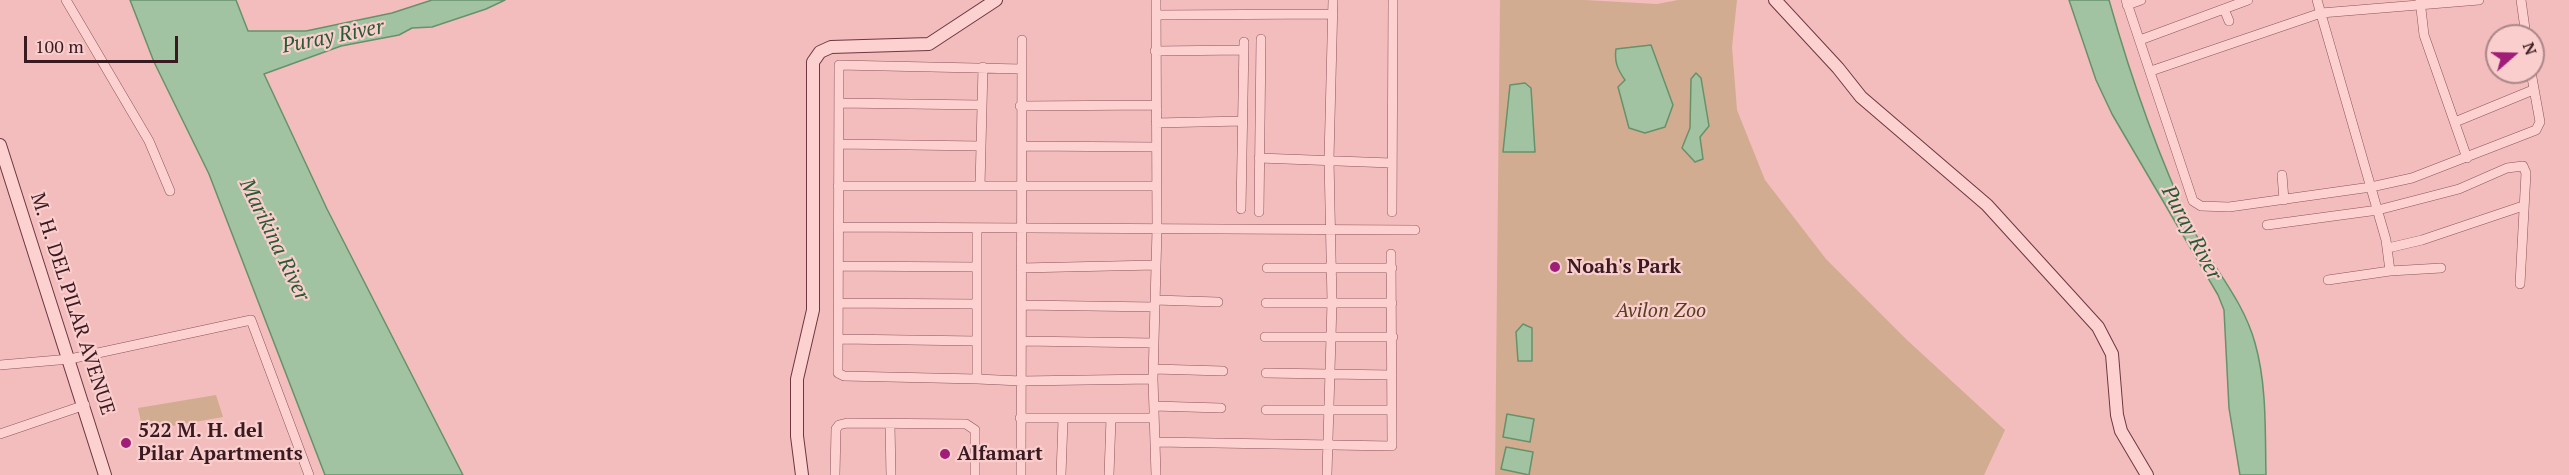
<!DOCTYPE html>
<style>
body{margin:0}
#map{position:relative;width:2569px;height:475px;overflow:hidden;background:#f2bdbc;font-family:"PT Serif",serif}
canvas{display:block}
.north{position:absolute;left:2485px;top:24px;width:60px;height:60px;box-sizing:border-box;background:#f9cecd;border:2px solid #ac8688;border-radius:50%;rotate:70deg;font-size:16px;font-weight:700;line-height:24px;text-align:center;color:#391a21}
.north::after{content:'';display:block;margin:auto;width:21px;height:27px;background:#a11e78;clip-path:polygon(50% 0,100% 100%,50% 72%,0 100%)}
.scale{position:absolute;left:24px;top:36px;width:154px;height:27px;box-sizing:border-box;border:3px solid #391a21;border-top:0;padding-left:8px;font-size:18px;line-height:21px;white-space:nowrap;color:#391a21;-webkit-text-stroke:4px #f9cecd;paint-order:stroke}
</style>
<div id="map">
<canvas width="2569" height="475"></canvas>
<div class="north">N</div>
<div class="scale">100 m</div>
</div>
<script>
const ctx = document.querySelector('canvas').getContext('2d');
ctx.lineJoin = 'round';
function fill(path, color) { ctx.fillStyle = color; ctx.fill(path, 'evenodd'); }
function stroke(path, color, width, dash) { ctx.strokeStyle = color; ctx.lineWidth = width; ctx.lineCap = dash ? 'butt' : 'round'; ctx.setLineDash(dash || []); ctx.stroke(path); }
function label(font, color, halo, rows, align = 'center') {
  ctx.font = font + ' "PT Serif",serif'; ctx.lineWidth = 4.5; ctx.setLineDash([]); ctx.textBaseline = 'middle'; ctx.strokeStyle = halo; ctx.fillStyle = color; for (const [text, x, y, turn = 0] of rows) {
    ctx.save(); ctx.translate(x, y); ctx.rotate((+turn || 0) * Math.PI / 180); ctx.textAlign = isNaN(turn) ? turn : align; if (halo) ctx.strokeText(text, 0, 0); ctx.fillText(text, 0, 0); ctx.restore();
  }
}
fill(new Path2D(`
 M 1500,0 L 1584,0 L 1657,4 L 1678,0 L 1737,0 L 1732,47 L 1737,110 L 1765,180 L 1826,259 L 1907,340 L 2005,430 L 1984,475 L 1495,475 Z
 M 216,395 L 223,417 L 143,431 L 138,408 Z`), '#d1ac90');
const water = new Path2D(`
 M 130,0 L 236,0 L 248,31 L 306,31 L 392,13 L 432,0 L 505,0 L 486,9 L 432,27 L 412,28 L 399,35 L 341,46 L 264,74 L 327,209 L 463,475 L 325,475 L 209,174 L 154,62 Z
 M 2069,0 L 2109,0 C 2131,78 2157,154 2192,227 C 2212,267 2243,299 2255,343 C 2267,385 2265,432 2266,475 L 2240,475 L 2229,408 L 2224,310 L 2218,295 L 2112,114 L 2096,80 Z
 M 1651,45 L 1673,105 L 1665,127 L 1645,133 L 1629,128 L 1618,87 L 1625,80 C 1618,70 1614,62 1616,49 Z
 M 1696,73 L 1701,78 L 1709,126 L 1700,137 L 1703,159 L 1695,162 L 1682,148 L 1690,128 L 1691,79 Z
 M 1525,83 L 1531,88 L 1535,152 L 1503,152 L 1510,85 Z
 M 1523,324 L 1532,328 L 1532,361 L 1518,361 L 1516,332 Z
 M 1507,414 L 1534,419 L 1530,442 L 1503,437 Z
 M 1506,447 L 1533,452 L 1529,475 L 1501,469 Z`);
fill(water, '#a1c3a2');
stroke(water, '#67916a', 1.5);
const street = new Path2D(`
 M 66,0 L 149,141 L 170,191
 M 2126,0 L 2193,201 L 2201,206 L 2229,207 L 2371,187 L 2412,178 L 2536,130 L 2540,122 L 2531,72
 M 2317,0 L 2386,240 L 2390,271 L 2441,268
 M 2420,0 L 2424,35 L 2467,158
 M 2521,0 L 2526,36
 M 2127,5 L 2141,0
 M 2224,9 L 2229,21
 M 1156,15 L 1333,14
 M 2140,40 L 2248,0
 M 1155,51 L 1244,50
 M 2151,71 L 2321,13 L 2479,0
 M 839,103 L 981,105
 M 1020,106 L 1156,105
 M 2455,122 L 2533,90
 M 1156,123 L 1242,121
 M 839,144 L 981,146
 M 1022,146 L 1156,147
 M 1259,158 L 1391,163
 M 2282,175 L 2284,200
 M 838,186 L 1157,186
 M 980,186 L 983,67
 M 1241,209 L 1244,42
 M 1259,212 L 1261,39
 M 1392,212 L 1393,1
 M 2267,225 L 2378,210 L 2459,189 L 2507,168 L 2523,166 L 2526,173 L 2520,284
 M 838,227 L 1415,230
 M 2388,248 L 2422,240 L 2523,206
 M 838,266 L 977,267
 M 1021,268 L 1156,265
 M 1267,268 L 1392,268
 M 2328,280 L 2390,271
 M 1155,300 L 1218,302
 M 838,303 L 977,304
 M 1266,303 L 1392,303
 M 1021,305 L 1155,307
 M 1265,337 L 1393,337
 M 840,339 L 977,341 L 977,379 L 844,376 L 838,373 L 839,65 L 1022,69
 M 977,341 L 977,228
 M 1022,341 L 1154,343
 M 0,365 L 70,359 L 251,320 L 309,475
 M 1154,369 L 1223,371
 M 1266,373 L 1392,375
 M 977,379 L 1021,381 L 1153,379
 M 1154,406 L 1221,408
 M 1266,410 L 1392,410
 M 1020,418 L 1154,418
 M 890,425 L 891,475
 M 0,434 L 85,405
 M 1156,442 L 1392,446 L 1391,254
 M 1327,474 L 1332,302 L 1329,159 L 1333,0
 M 835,475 L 836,429 L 839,425 L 847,423 L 966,424 L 975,430 L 975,475
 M 1021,475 L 1022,40
 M 1061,475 L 1063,420
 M 1109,475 L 1111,418
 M 1156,475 L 1153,379 L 1157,229 L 1156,0`);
const secondary = new Path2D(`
 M 1775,0 L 1838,68 L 1861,97 L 1987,205 L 2098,327 L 2112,354 L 2117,415 L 2121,431 L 2147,475
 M 0,145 L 105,475
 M 802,475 L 797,436 L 797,379 L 813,310 L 813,62 L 820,52 L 831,47 L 929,44 L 996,0`);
stroke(street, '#8c545c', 10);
stroke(secondary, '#6d3741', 14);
stroke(street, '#fcd1d0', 9);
stroke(secondary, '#fcd1d0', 12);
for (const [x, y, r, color] of [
 [1555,267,6,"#a11e78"],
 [126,443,6,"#a11e78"],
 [945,454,6,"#a11e78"]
]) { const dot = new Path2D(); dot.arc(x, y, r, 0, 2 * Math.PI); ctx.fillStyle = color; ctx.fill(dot); stroke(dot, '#f9cecd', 2); }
label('bold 20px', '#391a21', '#f9cecd', [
 ["Noah's Park",1567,267],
 ["522 M. H. del",138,431],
 ["Pilar Apartments",138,454],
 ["Alfamart",957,454]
], 'left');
label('20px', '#391a21', '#f9cecd', [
 ["M. H. DEL PILAR AVENUE",72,304,72]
]);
label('italic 20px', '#583f1f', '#f9cecd', [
 ["Avilon Zoo",1661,311]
]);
label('italic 21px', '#285b35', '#f9cecd', [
 ["Puray River",333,37,-11],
 ["Puray River",2191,233,62],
 ["Marikina River",274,240,64]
]);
</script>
